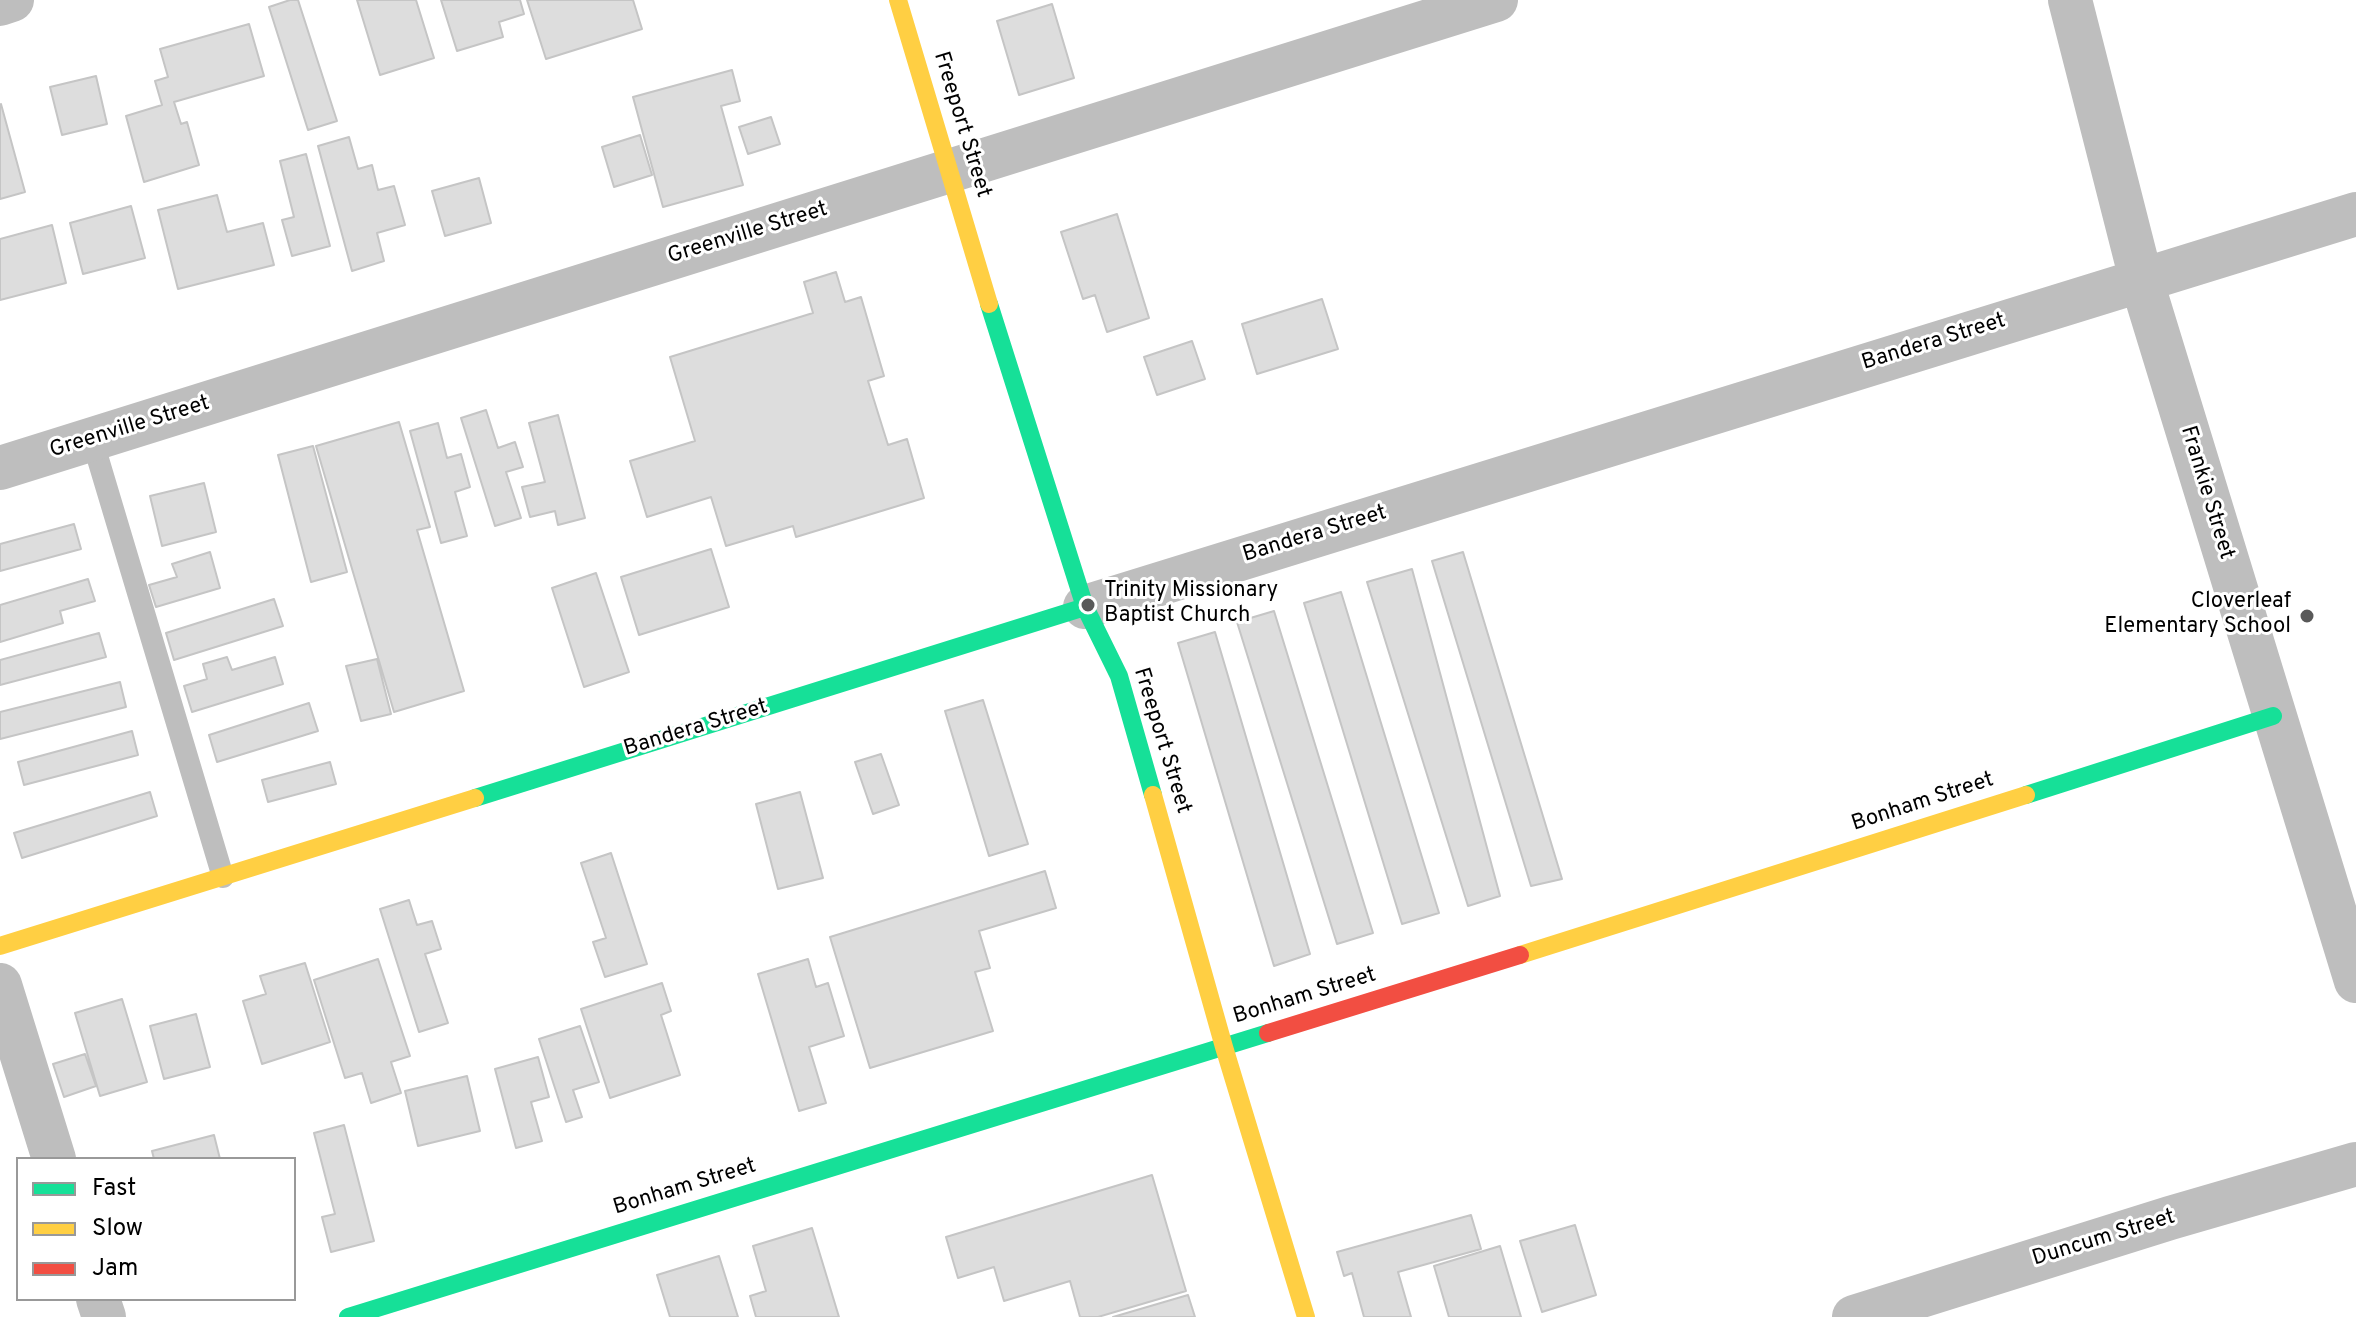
<!DOCTYPE html>
<style>
body{margin:0}
#map{position:relative;width:2356px;height:1317px;overflow:hidden;background:#fff;font-family:Overpass,sans-serif}
canvas{display:block}
.legend{position:absolute;left:16px;top:1157px;width:280px;height:144px;box-sizing:border-box;background:#fff;border:2px solid #999;margin:0;padding:10px 14px;list-style:none;font-size:24px;color:#000}
.legend li{display:flex;align-items:center;gap:16px;height:40px}
.legend b{width:40px;border:2px solid #999}
</style>
<div id="map">
<canvas width="2356" height="1317"></canvas>
<ul class="legend">
<li><b style="height:10px;background:#16e098"></b>Fast</li>
<li><b style="height:10px;background:#ffcf43"></b>Slow</li>
<li><b style="height:10px;background:#f24e42"></b>Jam</li>
</ul>
</div>
<script>
const ctx = document.querySelector('canvas').getContext('2d');
ctx.lineJoin = 'round';
function fill(path, color) { ctx.fillStyle = color; ctx.fill(path, 'evenodd'); }
function stroke(path, color, width, dash) { ctx.strokeStyle = color; ctx.lineWidth = width; ctx.lineCap = dash ? 'butt' : 'round'; ctx.setLineDash(dash || []); ctx.stroke(path); }
function label(font, color, halo, rows, align = 'center') {
  ctx.font = font + ' Overpass,sans-serif'; ctx.lineWidth = 6; ctx.setLineDash([]); ctx.textBaseline = 'middle'; ctx.strokeStyle = halo; ctx.fillStyle = color; for (const [text, x, y, turn = 0] of rows) {
    ctx.save(); ctx.translate(x, y); ctx.rotate((+turn || 0) * Math.PI / 180); ctx.textAlign = isNaN(turn) ? turn : align; if (halo) ctx.strokeText(text, 0, 0); ctx.fillText(text, 0, 0); ctx.restore();
  }
}
const building = new Path2D(`
 M 290,0 L 298,0 L 337,121 L 308,130 L 269,7 Z
 M 357,0 L 416,0 L 434,58 L 380,75 Z
 M 441,0 L 520,0 L 524,14 L 499,22 L 503,37 L 457,51 Z
 M 527,0 L 633,0 L 642,29 L 546,59 Z
 M 1052,4 L 1074,78 L 1019,95 L 997,21 Z
 M 249,24 L 264,76 L 174,102 L 181,124 L 187,122 L 199,165 L 144,182 L 126,116 L 162,105 L 155,81 L 168,77 L 160,49 Z
 M 732,70 L 740,101 L 721,106 L 743,185 L 663,207 L 633,97 Z
 M 96,76 L 107,124 L 62,135 L 50,87 Z
 M 1,104 L 25,192 L 0,199 L 0,105 Z
 M 771,117 L 780,144 L 748,154 L 739,127 Z
 M 640,135 L 652,175 L 614,187 L 602,147 Z
 M 349,137 L 358,169 L 372,165 L 378,190 L 394,186 L 405,225 L 377,233 L 384,261 L 352,271 L 318,146 Z
 M 306,154 L 330,246 L 292,256 L 282,220 L 294,217 L 280,161 Z
 M 479,178 L 491,223 L 445,236 L 432,191 Z
 M 217,195 L 227,232 L 263,223 L 274,265 L 178,289 L 158,210 Z
 M 131,206 L 145,258 L 83,274 L 70,223 Z
 M 1117,214 L 1149,318 L 1107,332 L 1095,295 L 1083,299 L 1061,232 Z
 M 52,225 L 66,283 L 0,300 L 0,239 Z
 M 836,272 L 845,302 L 861,297 L 884,376 L 868,381 L 888,445 L 907,439 L 924,498 L 796,537 L 793,526 L 726,546 L 711,497 L 647,517 L 630,461 L 695,441 L 670,357 L 813,313 L 804,282 Z
 M 1322,299 L 1338,349 L 1257,374 L 1242,324 Z
 M 1192,341 L 1205,379 L 1157,395 L 1144,357 Z
 M 486,410 L 498,448 L 515,442 L 523,467 L 506,472 L 521,518 L 495,526 L 461,418 Z
 M 558,415 L 585,518 L 558,525 L 555,511 L 530,517 L 522,487 L 545,482 L 529,423 Z
 M 399,422 L 430,527 L 417,530 L 464,691 L 394,712 L 316,446 Z
 M 438,423 L 447,458 L 461,454 L 470,487 L 455,492 L 467,536 L 441,543 L 410,431 Z
 M 313,446 L 347,572 L 311,582 L 278,455 Z
 M 204,483 L 216,532 L 162,546 L 150,496 Z
 M 74,524 L 81,549 L 0,571 L 0,544 Z
 M 711,549 L 729,607 L 639,635 L 621,577 Z
 M 210,552 L 220,588 L 156,607 L 149,585 L 177,577 L 172,564 Z
 M 1463,552 L 1562,879 L 1531,886 L 1432,561 Z
 M 1412,569 L 1500,896 L 1468,906 L 1367,582 Z
 M 596,573 L 629,672 L 584,687 L 552,588 Z
 M 88,579 L 95,601 L 60,611 L 63,623 L 0,642 L 0,605 Z
 M 1341,592 L 1439,913 L 1402,924 L 1304,603 Z
 M 274,599 L 283,626 L 174,660 L 166,633 Z
 M 1274,611 L 1373,933 L 1337,944 L 1237,622 Z
 M 1215,632 L 1310,954 L 1274,966 L 1178,643 Z
 M 99,633 L 106,657 L 0,685 L 0,660 Z
 M 227,657 L 232,670 L 275,657 L 283,684 L 192,712 L 184,686 L 207,679 L 203,664 Z
 M 377,659 L 391,714 L 361,721 L 346,666 Z
 M 120,682 L 126,707 L 0,739 L 0,712 Z
 M 983,700 L 1028,844 L 989,856 L 945,711 Z
 M 309,703 L 318,731 L 217,762 L 209,735 Z
 M 132,731 L 138,755 L 24,785 L 18,762 Z
 M 881,754 L 899,805 L 873,814 L 855,762 Z
 M 330,762 L 336,784 L 268,802 L 262,780 Z
 M 150,792 L 157,816 L 22,858 L 14,833 Z
 M 800,792 L 823,878 L 778,889 L 756,804 Z
 M 611,853 L 647,964 L 605,977 L 593,942 L 606,938 L 581,863 Z
 M 1045,871 L 1056,908 L 979,931 L 990,968 L 975,972 L 993,1031 L 870,1068 L 830,937 Z
 M 409,900 L 417,925 L 432,921 L 441,949 L 425,954 L 448,1023 L 419,1032 L 380,909 Z
 M 378,959 L 410,1056 L 391,1062 L 401,1093 L 371,1103 L 362,1073 L 345,1078 L 314,980 Z
 M 808,959 L 816,987 L 828,983 L 844,1036 L 809,1047 L 826,1103 L 799,1111 L 758,974 Z
 M 305,963 L 330,1042 L 262,1064 L 243,1001 L 266,994 L 260,976 Z
 M 662,983 L 671,1011 L 661,1015 L 680,1075 L 610,1098 L 581,1009 Z
 M 122,999 L 147,1082 L 100,1096 L 75,1013 Z
 M 196,1014 L 210,1067 L 164,1079 L 150,1026 Z
 M 580,1026 L 599,1082 L 573,1090 L 582,1117 L 566,1122 L 539,1039 Z
 M 85,1054 L 96,1086 L 64,1097 L 53,1064 Z
 M 538,1057 L 549,1097 L 531,1102 L 542,1141 L 516,1148 L 495,1069 Z
 M 467,1076 L 480,1131 L 418,1146 L 405,1091 Z
 M 344,1125 L 374,1241 L 331,1252 L 322,1217 L 335,1214 L 314,1133 Z
 M 214,1135 L 220,1159 L 154,1159 L 152,1151 Z
 M 1152,1175 L 1186,1291 L 1098,1317 L 1080,1317 L 1070,1281 L 1004,1301 L 994,1267 L 958,1278 L 946,1237 Z
 M 1471,1215 L 1481,1249 L 1398,1272 L 1411,1317 L 1364,1317 L 1352,1273 L 1344,1276 L 1337,1252 Z
 M 1575,1225 L 1596,1295 L 1542,1312 L 1520,1241 Z
 M 812,1228 L 839,1317 L 756,1317 L 750,1296 L 766,1291 L 753,1246 Z
 M 1500,1246 L 1521,1317 L 1449,1317 L 1434,1266 Z
 M 719,1256 L 738,1317 L 670,1317 L 657,1275 Z
 M 1188,1295 L 1195,1317 L 1113,1317 Z`);
fill(building, '#ddd');
stroke(building, '#c5c5c5', 2);
stroke(new Path2D(`
 M 92,439 L 223,877`), '#bebebe', 22);
stroke(new Path2D(`
 M 2070,0 L 2141,279 L 2356,981
 M 0,4 L 12,0
 M 0,468 L 1496,0
 M 1085,607 L 2356,214
 M 0,985 L 54,1159
 M 98,1299 L 104,1317
 M 1854,1317 L 2170,1218 L 2356,1164`), '#bebebe', 44);
stroke(new Path2D(`
 M 989,304 L 1085,607 L 1119,676 L 1153,795
 M 2026,795 L 2273,716
 M 475,798 L 1085,607
 M 348,1317 L 1268,1033`), '#16e098', 18);
stroke(new Path2D(`
 M 898,0 L 989,304
 M 1153,795 L 1224,1047 L 1306,1317
 M 0,946 L 475,798
 M 1520,955 L 2026,795`), '#ffcf43', 18);
stroke(new Path2D(`
 M 1268,1033 L 1520,955`), '#f24e42', 18);
for (const [x, y, r, color] of [
 [1088,605,8,"#595959"],
 [2307,616,8,"#595959"]
]) { const dot = new Path2D(); dot.arc(x, y, r, 0, 2 * Math.PI); ctx.fillStyle = color; ctx.fill(dot); stroke(dot, '#fff', 3); }
label('22px', '#000', '#fff', [
 ["Freeport Street",961,125,73],
 ["Greenville Street",748,234,-17],
 ["Bandera Street",1934,343,-17],
 ["Greenville Street",130,428,-17],
 ["Frankie Street",2206,493,73],
 ["Bandera Street",1315,535,-17],
 ["Bandera Street",696,729,-17],
 ["Freeport Street",1161,741,73],
 ["Bonham Street",1923,803,-18],
 ["Bonham Street",1305,997,-17],
 ["Bonham Street",685,1188,-17],
 ["Duncum Street",2104,1239,-17]
]);
label('22px', '#000', '#fff', [
 ["Trinity Missionary",1104,592],
 ["Baptist Church",1104,617],
 ["Cloverleaf",2291,603,"right"],
 ["Elementary School",2291,628,"right"]
], 'left');
</script>
